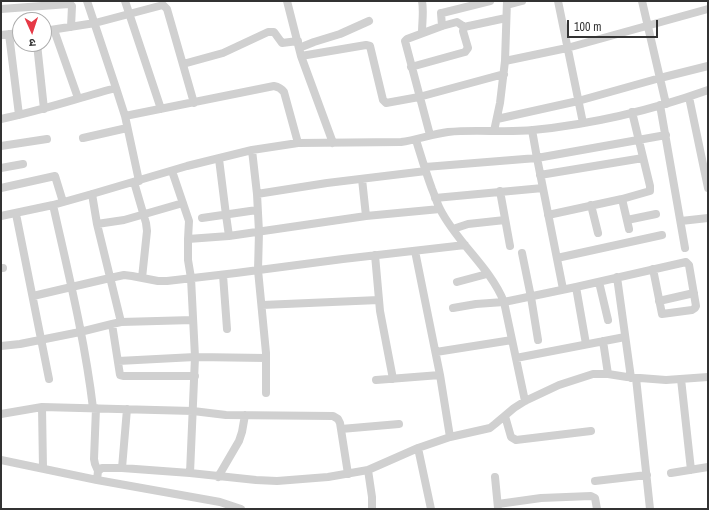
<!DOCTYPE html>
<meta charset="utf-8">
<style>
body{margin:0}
#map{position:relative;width:709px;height:510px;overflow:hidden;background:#fff;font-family:"Archivo Narrow","Noto Sans Devanagari",sans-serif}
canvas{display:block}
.frame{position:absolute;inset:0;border:2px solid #333;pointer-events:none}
.north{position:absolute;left:12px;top:12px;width:40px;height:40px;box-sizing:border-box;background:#fff;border:1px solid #adadad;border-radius:50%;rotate:177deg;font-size:11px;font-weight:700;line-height:16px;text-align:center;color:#333}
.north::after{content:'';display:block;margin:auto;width:14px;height:18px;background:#e63946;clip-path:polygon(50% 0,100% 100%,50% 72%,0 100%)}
.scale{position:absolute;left:567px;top:20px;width:91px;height:18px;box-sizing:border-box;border:2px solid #333;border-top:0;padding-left:5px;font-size:12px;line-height:14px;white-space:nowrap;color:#333;-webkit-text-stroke:3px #fff;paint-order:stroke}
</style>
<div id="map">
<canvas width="709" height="510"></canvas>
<div class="frame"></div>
<div class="north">उ</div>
<div class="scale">100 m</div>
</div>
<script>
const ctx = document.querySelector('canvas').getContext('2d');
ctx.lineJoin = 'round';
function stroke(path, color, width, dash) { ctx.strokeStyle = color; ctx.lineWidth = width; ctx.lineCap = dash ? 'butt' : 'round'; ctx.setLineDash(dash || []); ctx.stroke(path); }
stroke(new Path2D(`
 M 87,1 L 116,88 L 125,116 L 139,181
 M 125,1 L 161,109
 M 287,1 L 301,56 L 333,143
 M 422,1 C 424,11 422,22 422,33
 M 558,1 L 583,123
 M 642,1 L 666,104
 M 507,5 L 522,1
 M 1,9 L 69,4 L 70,4 L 72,6 L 71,27
 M 442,26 L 441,13 L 442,13 L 490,1
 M 54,30 L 78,98
 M 44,31 L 95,23 L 163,5 L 167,9 L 194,103
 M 9,34 L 19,115
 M 1,35 L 20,33
 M 37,44 L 44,109
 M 299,48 L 314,42 L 340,34 L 369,21
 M 301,56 L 366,45 L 370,46 L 383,100 L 386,103 L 419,97 L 504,74
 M 505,61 L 567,48 L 708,9
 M 183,64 L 223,53 L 268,32 L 274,32 L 282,43 L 298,41
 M 411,67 L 465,52 L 468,48 L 463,31 L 464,27 L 506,18
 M 689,97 L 708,188
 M 660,105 L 685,248
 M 125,116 L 274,86 C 279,87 281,88 284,92 L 298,143
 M 1,119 C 40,111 78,98 116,88
 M 497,119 L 578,101 L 660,78 L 708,66
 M 532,130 L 537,158 L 563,289
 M 494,131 L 500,103 L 505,61 L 507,1
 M 430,135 L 405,41 L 407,39 L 442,26 L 457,22 L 460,24 L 464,27
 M 83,138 L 127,128
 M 416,140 C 421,156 426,173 432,189 C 435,196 437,203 440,209 C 457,243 490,267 504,302 L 525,401
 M 1,146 L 47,139
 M 252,150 L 257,194 L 259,232 L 258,270 L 266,353 L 266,393
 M 219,159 L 226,215 L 229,236
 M 425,167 L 537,158 L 666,135
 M 1,168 L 23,164
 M 172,171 L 189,221 L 188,239 L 188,260 L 191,278 L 195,357 L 190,473
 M 540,175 L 643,158
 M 362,179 L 366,216
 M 134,182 L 146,223 L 147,231 L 142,278
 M 1,188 L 55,176 L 63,202
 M 500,191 L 510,246
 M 92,194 L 97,224 L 121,322
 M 257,194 L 327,183 L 426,171
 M 435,198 L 543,188
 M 622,199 L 629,229
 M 53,205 C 68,272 85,340 93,408
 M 591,205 L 598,233
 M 16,214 L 49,379
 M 548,215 L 622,199 L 650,191 L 650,186 L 632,112
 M 1,216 L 53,205 L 92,194 L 187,166 L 252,150 L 298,143 L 401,142 C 417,140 432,134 448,132 C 477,129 505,133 533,130 C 593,124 652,110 708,90
 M 202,218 L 257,210
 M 627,220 L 656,214
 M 681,221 L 708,218
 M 97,224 L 124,220 L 183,203
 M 453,229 L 468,224 L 505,220
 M 188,239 L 229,236 L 366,216 L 440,209
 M 415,251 L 440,375 L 450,437
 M 522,253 L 531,297 L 538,340
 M 375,255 L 380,311 L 393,379
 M 557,258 L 662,235
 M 1,268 L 3,268
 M 223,275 L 227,329
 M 617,277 L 631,378
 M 457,282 L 487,274
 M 599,282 L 608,320
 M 576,287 L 586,344
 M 33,296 L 110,278 L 124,275 L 132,276 L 158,281 L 167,281 L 236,273 L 343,259 L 465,245
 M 659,301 L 694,293
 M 262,305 L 379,300
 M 453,308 L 476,304 L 504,302 L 576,287 L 686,262 L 689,265 L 696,306 L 695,308 L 692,310 L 662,314 L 653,269
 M 112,324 L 120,375 L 124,376 L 195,376
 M 603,341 L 608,374
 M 1,346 L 20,344 L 80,332 L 112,324 L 121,322 L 193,320
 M 436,352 L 512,340
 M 516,358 L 625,337
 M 118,361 L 195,357 L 266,358
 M 636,378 L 650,509
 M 681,379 L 691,470
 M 376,380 L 440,375
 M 42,407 L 43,468
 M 96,408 L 94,459 L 95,464 L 98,471
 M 1,414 L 42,407 L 193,411 L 226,415 L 333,416 L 338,419 L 340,423 L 348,474
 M 505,416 L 511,437 L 516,440 L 591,431
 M 341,429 L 399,424
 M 418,448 L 431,509
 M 1,460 L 97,480 L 220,502 L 241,509
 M 122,468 L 127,409
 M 368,470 L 372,497 L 372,509
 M 671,473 L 708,467
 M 218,477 L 239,441 L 242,432 L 245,415
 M 495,477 L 498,508
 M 97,480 L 98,471 L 102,468 L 122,468 L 190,473 L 256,480 L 277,481 L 328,477 L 368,470 L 418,448 L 450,437 L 490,428 L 495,424 L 514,408 L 525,401 L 559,385 L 593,374 L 608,374 L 627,377 L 666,380 L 708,377
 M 595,481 L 647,475
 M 498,504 L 541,498 L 591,496 L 595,498 L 597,509`), '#d0d0d0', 8);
</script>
